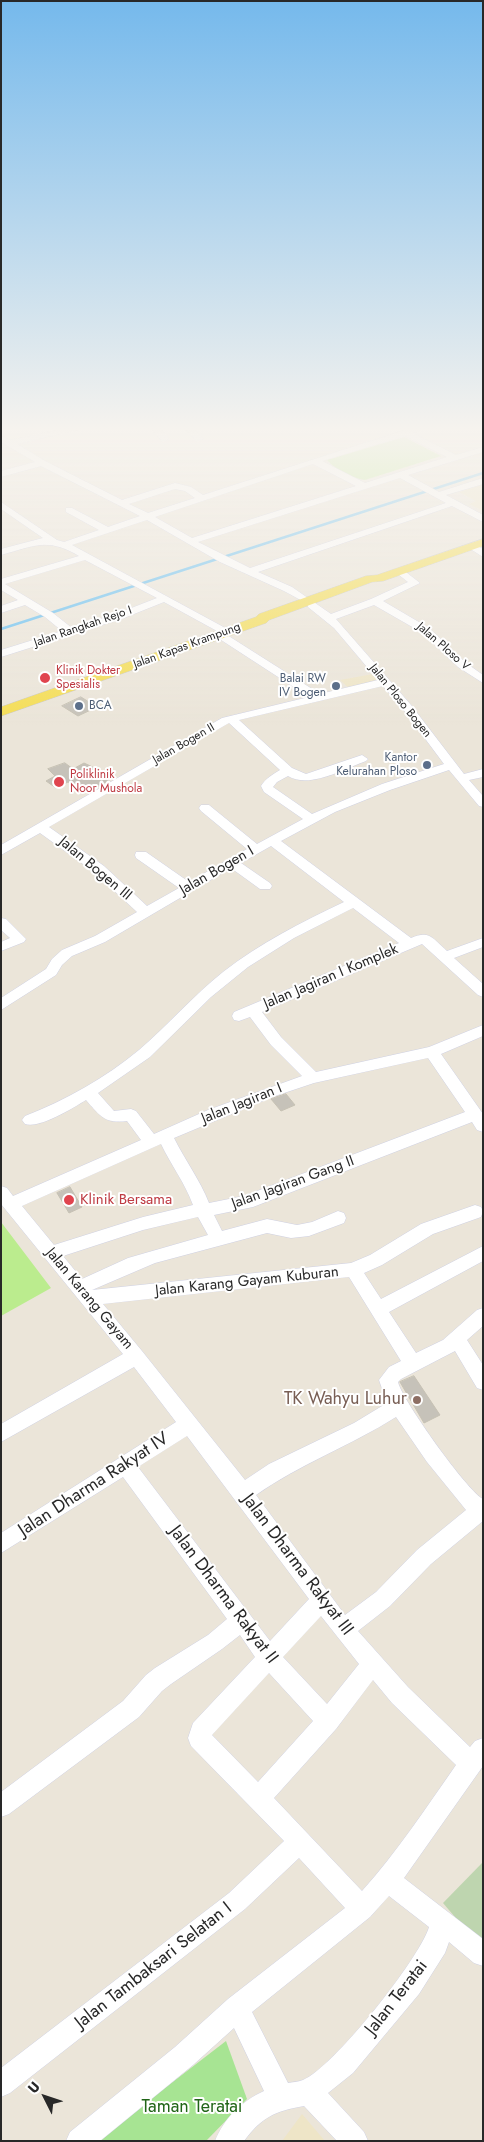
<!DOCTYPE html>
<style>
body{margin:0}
#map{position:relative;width:484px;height:2142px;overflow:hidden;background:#ebe5d9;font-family:Jost,sans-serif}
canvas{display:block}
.frame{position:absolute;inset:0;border:2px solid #282828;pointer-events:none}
.north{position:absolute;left:20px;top:2072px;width:50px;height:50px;-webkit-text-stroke:4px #fff;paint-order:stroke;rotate:311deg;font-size:14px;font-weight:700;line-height:20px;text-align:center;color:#282828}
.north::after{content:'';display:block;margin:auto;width:18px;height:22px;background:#282828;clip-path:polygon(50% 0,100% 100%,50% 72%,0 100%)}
</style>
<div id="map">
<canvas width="484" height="2142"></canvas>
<div class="frame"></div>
<div class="north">U</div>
</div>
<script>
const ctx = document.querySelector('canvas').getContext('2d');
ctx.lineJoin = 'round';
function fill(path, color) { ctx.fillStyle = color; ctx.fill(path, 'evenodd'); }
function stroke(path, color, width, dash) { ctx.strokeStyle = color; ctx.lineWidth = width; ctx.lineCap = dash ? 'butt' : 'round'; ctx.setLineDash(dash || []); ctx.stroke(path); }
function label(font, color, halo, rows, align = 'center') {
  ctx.font = font + ' Jost,sans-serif'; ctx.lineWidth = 4; ctx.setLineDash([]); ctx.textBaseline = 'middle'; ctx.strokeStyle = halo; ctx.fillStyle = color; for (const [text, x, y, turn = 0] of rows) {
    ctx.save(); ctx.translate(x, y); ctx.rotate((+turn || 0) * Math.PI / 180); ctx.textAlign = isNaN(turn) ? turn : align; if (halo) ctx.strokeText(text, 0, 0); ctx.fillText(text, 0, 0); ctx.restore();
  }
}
fill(new Path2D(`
 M 483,484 L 483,511 L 469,504 L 476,501 L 459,492 Z
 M 373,674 L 381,683 L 351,690 L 340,680 Z
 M 302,2114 L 325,2141 L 282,2141 Z`), '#eee5c7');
fill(new Path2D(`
 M 226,2041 L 247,2099 L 206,2141 L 96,2141 Z`), '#a7e493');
fill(new Path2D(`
 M 483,1862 L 483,1950 L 443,1903 Z`), '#bed5af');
fill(new Path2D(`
 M 404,437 L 441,456 L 365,480 C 351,478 337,471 327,460 Z
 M 1,1222 L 51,1288 L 1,1316 Z`), '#bbec8e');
stroke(new Path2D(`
 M 1,629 L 483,473`), '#68c0f1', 2.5);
const building = new Path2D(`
 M 81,697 L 97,707 L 78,716 L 62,706 Z
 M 65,763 L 73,769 L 84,763 L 114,777 L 88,793 L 68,782 L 56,788 L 46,781 L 55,776 L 48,769 Z
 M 286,1094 L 295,1105 L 281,1111 L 271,1099 Z
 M 70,1187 L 82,1207 L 69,1213 L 57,1193 Z
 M 414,1376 L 440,1415 L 424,1423 L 400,1382 Z`);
fill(building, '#c6c2b9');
stroke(building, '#c6c1b3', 1);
const minor = new Path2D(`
 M 68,428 L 86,428 L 17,444 L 45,461 L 122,500 L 175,483 L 191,487 L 203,495 L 411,428 L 425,428 L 413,433 L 456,455 L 483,447 L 483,452 L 408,475 L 439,492 L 483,478 L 483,484 L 446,495 L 483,515 L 483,522 L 452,506 L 258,572 L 292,587 L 331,614 L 371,599 L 408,582 L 394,571 L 396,569 L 402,569 L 420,583 L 383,601 L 429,628 L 466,663 L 483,675 L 483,683 L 458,667 L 421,632 L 374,605 L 336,619 L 411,705 L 464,774 L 483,769 L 483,777 L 469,780 L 483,796 L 483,807 L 479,806 L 449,770 L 390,790 L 335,812 L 281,841 L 411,938 C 430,930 432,938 447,951 L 483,938 L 483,947 L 454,958 L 483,984 L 483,997 L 478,995 L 422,944 L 262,1012 L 281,1037 L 316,1072 L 429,1047 L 483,1025 L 483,1036 L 441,1054 L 483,1114 L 483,1132 L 477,1130 L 472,1122 L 253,1207 L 214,1215 L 222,1231 L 267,1219 L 297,1225 L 312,1222 L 338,1211 L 344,1213 L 346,1218 L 344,1223 L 309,1236 L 291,1238 L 267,1233 L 155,1263 L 92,1290 L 351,1263 L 370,1255 L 421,1224 L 475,1205 L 481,1207 L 483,1211 L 481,1217 L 433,1234 L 382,1265 L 364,1273 L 381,1299 L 483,1246 L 483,1261 L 389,1312 L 416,1353 L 443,1340 L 477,1310 L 483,1308 L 483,1326 L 467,1340 L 483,1365 L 483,1390 L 477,1388 L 455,1351 L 401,1379 L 398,1382 C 402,1400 468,1492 483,1499 L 483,1521 L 431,1564 L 390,1606 L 358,1631 L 408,1687 L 470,1747 L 475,1741 L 483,1738 L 483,1766 L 404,1878 L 483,1939 L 483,1966 L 474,1963 L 449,1942 L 445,1953 L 419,1994 L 353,2073 L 328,2093 L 364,2132 L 368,2141 L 337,2141 L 304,2106 C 275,2111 262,2117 244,2141 L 215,2141 C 224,2118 242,2101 264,2091 L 234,2028 L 193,2065 L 100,2141 L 66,2141 L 70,2132 L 175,2047 L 228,1999 L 345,1908 L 299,1858 L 245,1909 L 10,2093 L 1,2097 L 1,2068 L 229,1893 L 284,1841 L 191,1746 L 188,1738 L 193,1723 L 255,1657 L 240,1635 L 222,1649 L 171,1684 L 162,1691 L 139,1717 L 9,1814 L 1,1817 L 1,1792 L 123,1701 L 146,1675 L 155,1668 L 208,1635 L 227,1619 L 123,1477 L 1,1553 L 1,1533 L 176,1422 L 134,1367 L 1,1442 L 1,1424 L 123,1354 L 1,1204 L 1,1186 L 7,1188 L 13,1196 L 141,1140 L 127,1121 C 105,1124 100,1116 86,1100 C 73,1108 39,1129 25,1124 L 22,1120 L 25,1116 C 66,1100 105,1078 139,1050 C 168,1025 193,996 223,972 C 260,943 302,922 344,902 L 271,846 L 241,863 L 270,883 L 272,886 L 270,889 L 260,889 L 231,868 L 105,942 L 72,956 L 62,965 L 56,975 L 1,1010 L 1,998 L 46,969 L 52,959 L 62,950 L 95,936 L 137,912 L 94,872 L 40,833 L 1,855 L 1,845 L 222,718 L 309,697 L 215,636 L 214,634 L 217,631 L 164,602 L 124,618 L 1,657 L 1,650 L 62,631 L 45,617 L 25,605 L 1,613 L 1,606 L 18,600 L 1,590 L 1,579 L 79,556 C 47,537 34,546 1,555 L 1,549 L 43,538 L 1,509 L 1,502 L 57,540 L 64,542 L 99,530 L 66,512 L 66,508 L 72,508 L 108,527 L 140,516 L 41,466 L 1,477 L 1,471 L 35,462 L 1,442 L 1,436 L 11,440 ZM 405,436 L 447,457 L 365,483 L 322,461 ZM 313,464 L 356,486 L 192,538 L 155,517 ZM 400,478 L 446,503 L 250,568 L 198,542 ZM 175,489 L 185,491 L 195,498 L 148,513 L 129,504 ZM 147,520 L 220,562 L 284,591 L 308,604 L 308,607 L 334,628 L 378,680 L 320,694 L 227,635 L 230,632 L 229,630 L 72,545 ZM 85,560 L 157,598 L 116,614 L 72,628 L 53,613 L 5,584 ZM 383,686 L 403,709 L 444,764 L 382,784 L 312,814 L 273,787 L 277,782 L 288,776 C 309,789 344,769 366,761 L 368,759 L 362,755 L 306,774 L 292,768 L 239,720 ZM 229,723 L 280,770 C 272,775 266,778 261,786 L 264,792 L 303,819 L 257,844 L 209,805 L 201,805 L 199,808 L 201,811 L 247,849 L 189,882 L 146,852 L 136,852 L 135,855 L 136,858 L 179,888 L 147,906 L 104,866 L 49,827 ZM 353,908 L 399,943 L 234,1012 L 232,1016 L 234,1020 L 239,1021 L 250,1017 L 271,1045 L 302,1076 L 208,1110 L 154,1134 L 136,1111 L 131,1109 L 114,1111 L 98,1093 L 150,1057 L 211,997 L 248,967 L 294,938 ZM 428,1058 L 465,1112 L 244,1196 L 209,1203 C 200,1180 185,1160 174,1138 L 272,1097 L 314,1083 ZM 161,1144 C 171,1165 185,1183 193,1205 L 143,1217 L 54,1245 L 22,1206 ZM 198,1217 L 208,1235 L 128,1258 L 82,1279 L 63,1256 L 143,1230 ZM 349,1277 L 401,1361 L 389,1367 L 379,1380 L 387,1403 L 354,1423 L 269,1464 L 245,1480 L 142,1351 L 103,1304 ZM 396,1417 L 427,1462 L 466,1510 L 417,1550 L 376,1592 L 345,1615 L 256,1495 C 300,1464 350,1446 396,1417 ZM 187,1436 L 309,1599 L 270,1641 L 138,1467 ZM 321,1616 L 359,1664 L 327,1704 L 283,1657 ZM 269,1673 L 313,1721 L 258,1782 L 212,1735 ZM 373,1680 L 392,1703 L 456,1765 C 426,1808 397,1852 362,1891 L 274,1798 L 336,1729 ZM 389,1896 L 429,1927 C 420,1958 333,2068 303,2080 C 298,2082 292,2082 288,2083 L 252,2012 L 370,1917 Z
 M 151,428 L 160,428 L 169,439 L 162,441 Z
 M 184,428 L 193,428 L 204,439 L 197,441 Z
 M 472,543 L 483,549 L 483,557 L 469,548 L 467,546 Z
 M 1,918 L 6,919 L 26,939 L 24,942 L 1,951 L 1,942 L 10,938 L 1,930 Z`);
const major = new Path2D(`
 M 483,539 L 483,546 L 383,581 L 372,582 L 269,620 L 266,623 L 1,716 L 1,707 L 256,617 L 259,614 L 366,576 L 377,575 Z`);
stroke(minor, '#ced0e2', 1);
stroke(major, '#c7c7c7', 1);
fill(minor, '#fff');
fill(major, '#f4dd55');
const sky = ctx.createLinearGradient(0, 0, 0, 728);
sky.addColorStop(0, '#75b9ec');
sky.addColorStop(0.59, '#f6f3ee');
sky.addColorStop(1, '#f6f3ee00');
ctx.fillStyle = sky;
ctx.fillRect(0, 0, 484, 728);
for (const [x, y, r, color] of [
 [45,678,6,"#e0444e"],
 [336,686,5,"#5c6f8a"],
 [79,706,5,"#5c6f8a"],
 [427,765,5,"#5c6f8a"],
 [59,782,6,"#e0444e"],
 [69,1200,6,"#e0444e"],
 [417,1400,5,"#8d6e63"]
]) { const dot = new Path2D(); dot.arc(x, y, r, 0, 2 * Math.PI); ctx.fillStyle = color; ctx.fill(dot); stroke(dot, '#fff', 2); }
label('12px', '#282828', '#fff', [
 ["Jalan Rangkah Rejo I",83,627,-19],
 ["Jalan Kapas Krampung",187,646,-20],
 ["Jalan Ploso V",443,647,41],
 ["Jalan Ploso Bogen",400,701,51],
 ["Jalan Bogen II",184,744,-30]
]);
label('12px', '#be3a42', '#fff', [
 ["Klinik Dokter",56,671],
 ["Spesialis",56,685],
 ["Poliklinik",70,775],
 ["Noor Mushola",70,789]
], 'left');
label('12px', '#4e5e75', '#fff', [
 ["Balai RW",326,679],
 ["IV Bogen",326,693],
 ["BCA",89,706,"left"],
 ["Kantor",417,758],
 ["Kelurahan Ploso",417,772]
], 'right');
label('15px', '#282828', '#fff', [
 ["Jalan Bogen III",95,869,40],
 ["Jalan Bogen I",217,871,-30],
 ["Jalan Jagiran I Komplek",331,977,-23],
 ["Jalan Jagiran I",242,1104,-22],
 ["Jalan Jagiran Gang II",293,1183,-20],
 ["Jalan Karang Gayam Kuburan",247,1282,-6],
 ["Jalan Karang Gayam",89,1299,50]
]);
label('15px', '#be3a42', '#fff', [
 ["Klinik Bersama",80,1200]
], 'left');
label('18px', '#785e54', '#fff', [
 ["TK Wahyu Luhur",407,1400]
], 'right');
label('18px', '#282828', '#fff', [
 ["Jalan Dharma Rakyat IV",94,1485,-33],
 ["Jalan Dharma Rakyat III",297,1565,53],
 ["Jalan Dharma Rakyat II",223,1595,53],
 ["Jalan Tambaksari Selatan I",154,1966,-38],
 ["Jalan Teratai",397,1998,-52]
]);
label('18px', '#206517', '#fff', [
 ["Taman Teratai",192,2108]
]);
</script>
